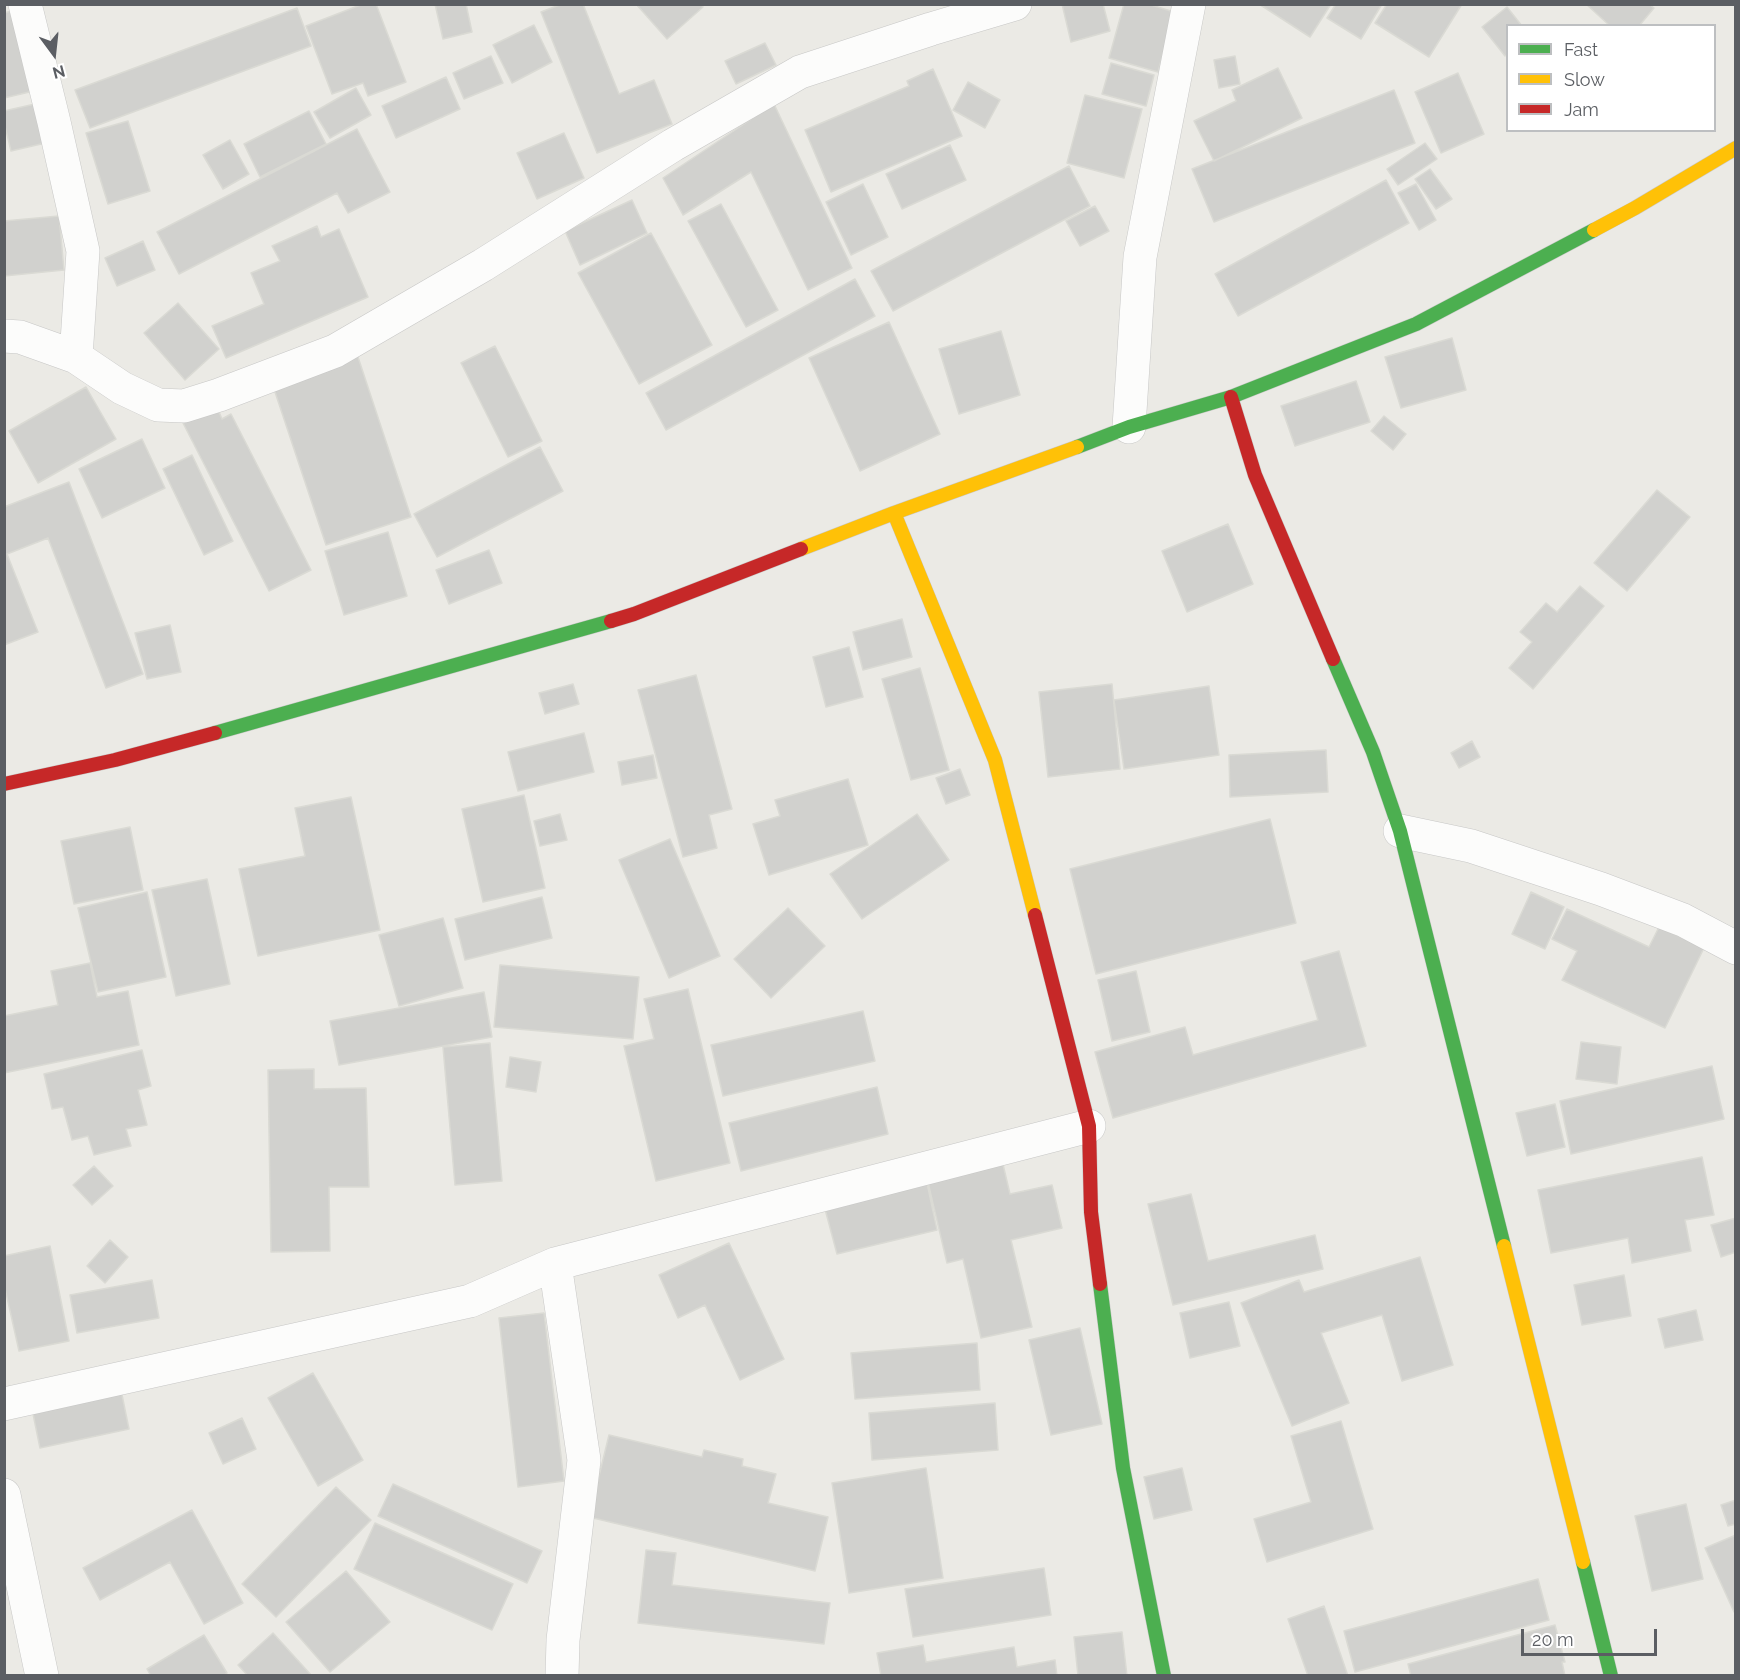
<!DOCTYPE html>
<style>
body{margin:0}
#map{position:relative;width:1740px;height:1680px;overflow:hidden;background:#ebeae5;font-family:Raleway,sans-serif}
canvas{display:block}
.frame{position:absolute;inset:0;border:6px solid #5b5e63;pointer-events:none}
.legend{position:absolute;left:1506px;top:24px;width:210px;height:108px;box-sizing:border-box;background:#fff;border:2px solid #bdbfc1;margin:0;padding:8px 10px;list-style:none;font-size:18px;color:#5b5e63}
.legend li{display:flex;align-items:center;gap:12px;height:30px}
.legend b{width:30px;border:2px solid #bdbfc1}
.north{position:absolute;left:24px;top:24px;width:60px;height:60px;-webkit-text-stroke:4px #fff;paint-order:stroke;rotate:165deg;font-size:16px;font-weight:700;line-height:24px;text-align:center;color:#5b5e63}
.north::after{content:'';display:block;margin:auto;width:21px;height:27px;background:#5b5e63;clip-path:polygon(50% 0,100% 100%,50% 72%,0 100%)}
.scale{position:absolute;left:1521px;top:1629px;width:136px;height:27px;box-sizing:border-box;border:3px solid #5b5e63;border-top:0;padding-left:8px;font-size:18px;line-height:21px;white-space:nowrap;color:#5b5e63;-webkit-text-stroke:4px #fff;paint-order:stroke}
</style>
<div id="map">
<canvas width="1740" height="1680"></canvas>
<div class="frame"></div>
<ul class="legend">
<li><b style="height:8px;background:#4caf50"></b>Fast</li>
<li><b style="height:8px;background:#ffc107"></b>Slow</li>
<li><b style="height:8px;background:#c62828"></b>Jam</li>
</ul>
<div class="north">N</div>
<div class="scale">20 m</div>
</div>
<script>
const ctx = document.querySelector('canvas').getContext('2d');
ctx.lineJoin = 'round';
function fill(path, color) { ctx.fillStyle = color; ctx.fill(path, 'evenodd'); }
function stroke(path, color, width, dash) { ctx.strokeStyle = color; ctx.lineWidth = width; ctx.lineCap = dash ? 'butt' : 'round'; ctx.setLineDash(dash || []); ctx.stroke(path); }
const building = new Path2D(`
 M 363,4 L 376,4 L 406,82 L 368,96 L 363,83 L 332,94 L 306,26 Z
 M 435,4 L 466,4 L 472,32 L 443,39 Z
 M 562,4 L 583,4 L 619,94 L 654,80 L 672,124 L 597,153 L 541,12 Z
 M 636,4 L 701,4 L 703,7 L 667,39 Z
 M 1062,4 L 1103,4 L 1110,31 L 1071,42 Z
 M 1124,4 L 1148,4 L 1174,12 L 1158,72 L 1109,58 Z
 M 1259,4 L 1331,4 L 1310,37 Z
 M 1336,4 L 1382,4 L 1361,39 L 1327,18 Z
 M 1387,4 L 1462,4 L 1429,57 L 1375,23 Z
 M 1586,4 L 1649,4 L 1654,8 L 1639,26 L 1610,26 Z
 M 1507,7 L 1522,26 L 1508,26 L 1508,54 L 1505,56 L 1482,27 Z
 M 22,8 L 42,89 L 4,98 L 4,13 Z
 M 297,8 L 311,46 L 90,128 L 75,90 Z
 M 534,25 L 552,62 L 512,83 L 493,45 Z
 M 765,43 L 776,65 L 736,84 L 725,61 Z
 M 491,56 L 503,83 L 464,99 L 453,73 Z
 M 1235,56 L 1240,84 L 1219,88 L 1214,60 Z
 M 1111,63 L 1154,75 L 1146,106 L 1102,94 Z
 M 1278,68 L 1302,118 L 1214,161 L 1194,121 L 1236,101 L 1232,90 Z
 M 933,69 L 962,136 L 831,192 L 805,130 L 909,86 L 907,81 Z
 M 1458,73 L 1484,134 L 1441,153 L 1415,92 Z
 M 446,77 L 460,109 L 396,138 L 382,106 Z
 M 968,82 L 1000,100 L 985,128 L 953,110 Z
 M 356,88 L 371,115 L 330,138 L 314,112 Z
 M 1394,90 L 1415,143 L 1214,222 L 1192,169 Z
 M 1085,95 L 1142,109 L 1124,178 L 1067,163 Z
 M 35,104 L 54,141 L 11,151 L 4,122 L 4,111 Z
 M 774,104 L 852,268 L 808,290 L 751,172 L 683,215 L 663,178 Z
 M 309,111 L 326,144 L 260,177 L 244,144 Z
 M 128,121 L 150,191 L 108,204 L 86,133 Z
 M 357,129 L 390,192 L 348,213 L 337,193 L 179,274 L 157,232 Z
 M 564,133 L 584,178 L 537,199 L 517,153 Z
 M 230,140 L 249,174 L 223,189 L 203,155 Z
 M 1425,143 L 1437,159 L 1398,185 L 1387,169 Z
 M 950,145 L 966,180 L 902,209 L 886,174 Z
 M 1069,166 L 1090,206 L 893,311 L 871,271 Z
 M 1430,169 L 1452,199 L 1436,209 L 1415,179 Z
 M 1386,180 L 1409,223 L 1238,316 L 1215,274 Z
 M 863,184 L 888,237 L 851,255 L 826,202 Z
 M 1416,184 L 1436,220 L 1419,230 L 1398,193 Z
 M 632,200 L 647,233 L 580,265 L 565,231 Z
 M 721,204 L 778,310 L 746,327 L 688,221 Z
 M 1095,206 L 1109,231 L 1080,246 L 1066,221 Z
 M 59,216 L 64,270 L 4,276 L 4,221 Z
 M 317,226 L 321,237 L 339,229 L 368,297 L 226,358 L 212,326 L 264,304 L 251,273 L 280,261 L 272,246 Z
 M 651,233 L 712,345 L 639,384 L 578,273 Z
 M 143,241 L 155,270 L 117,286 L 105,258 Z
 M 855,279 L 875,316 L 666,430 L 646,393 Z
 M 178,303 L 219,349 L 185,380 L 144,333 Z
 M 889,322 L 940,434 L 860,471 L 809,358 Z
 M 1001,331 L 1020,395 L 959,414 L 939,349 Z
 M 1452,338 L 1466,390 L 1401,408 L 1385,357 Z
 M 495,346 L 542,441 L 508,457 L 461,363 Z
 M 357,354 L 411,517 L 326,545 L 272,383 Z
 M 1356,381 L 1370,422 L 1295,446 L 1281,406 Z
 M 86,387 L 116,439 L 38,483 L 9,431 Z
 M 216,405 L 222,419 L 231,414 L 311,570 L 269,591 L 183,423 Z
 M 1384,416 L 1406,434 L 1393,450 L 1371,431 Z
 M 142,439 L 165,488 L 102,518 L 79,469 Z
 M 540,447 L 563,491 L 437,557 L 414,514 Z
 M 192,455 L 233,541 L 204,555 L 163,469 Z
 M 69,482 L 143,674 L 106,688 L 48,538 L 7,554 L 38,632 L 4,645 L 4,507 Z
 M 1657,490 L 1690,517 L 1627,591 L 1594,563 Z
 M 1228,524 L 1253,584 L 1187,612 L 1162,551 Z
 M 388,532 L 407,596 L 344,615 L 325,551 Z
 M 489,550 L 502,583 L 449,604 L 436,570 Z
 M 1580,586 L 1604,606 L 1533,689 L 1509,668 L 1532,642 L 1520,632 L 1546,603 L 1557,612 Z
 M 902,619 L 912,657 L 863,670 L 853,632 Z
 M 170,625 L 181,672 L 147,679 L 135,633 Z
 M 849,647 L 863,697 L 826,707 L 813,657 Z
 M 920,668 L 949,770 L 911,780 L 882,679 Z
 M 696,675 L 732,809 L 709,815 L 717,848 L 683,857 L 638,690 Z
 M 573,684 L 579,704 L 545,714 L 539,693 Z
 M 1112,684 L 1120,769 L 1048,777 L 1039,692 Z
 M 1209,686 L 1219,755 L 1124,769 L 1114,700 Z
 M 584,733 L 594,772 L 518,791 L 508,752 Z
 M 1472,741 L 1480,757 L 1459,768 L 1451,753 Z
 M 1326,750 L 1328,792 L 1230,797 L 1229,755 Z
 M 653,755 L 657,778 L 622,785 L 618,762 Z
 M 960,769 L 970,795 L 946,804 L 936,778 Z
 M 848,779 L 868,845 L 769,875 L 753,824 L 780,816 L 775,800 Z
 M 524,795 L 545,888 L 483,902 L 462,809 Z
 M 351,797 L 380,930 L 258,956 L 239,869 L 305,856 L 295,808 Z
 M 560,814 L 567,840 L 540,846 L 534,821 Z
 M 917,814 L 949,860 L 862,919 L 830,874 Z
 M 1270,819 L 1296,923 L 1096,974 L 1070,869 Z
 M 130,827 L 143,890 L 74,904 L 61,841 Z
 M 670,839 L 720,956 L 669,978 L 619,860 Z
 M 207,879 L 230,984 L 176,996 L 152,890 Z
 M 147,892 L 166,977 L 98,992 L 78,908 Z
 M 1531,892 L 1564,907 L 1545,949 L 1512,934 Z
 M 542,897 L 552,938 L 465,960 L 455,919 Z
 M 788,908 L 825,946 L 771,998 L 734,959 Z
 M 1567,909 L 1649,947 L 1659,927 L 1704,948 L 1665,1028 L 1562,980 L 1577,951 L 1552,939 Z
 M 443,918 L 463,988 L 399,1006 L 379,935 Z
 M 1339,951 L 1366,1046 L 1113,1118 L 1095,1052 L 1185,1027 L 1193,1055 L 1318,1020 L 1301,962 Z
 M 90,963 L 97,997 L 128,991 L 139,1045 L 4,1073 L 4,1016 L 58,1005 L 51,971 Z
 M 500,965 L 639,977 L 633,1039 L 494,1027 Z
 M 1136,971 L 1150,1032 L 1112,1041 L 1098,980 Z
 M 688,989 L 730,1163 L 656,1181 L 624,1046 L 654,1039 L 644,999 Z
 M 484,992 L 492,1037 L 339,1065 L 330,1021 Z
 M 863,1011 L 875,1061 L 723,1096 L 711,1045 Z
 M 1581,1042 L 1621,1047 L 1617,1084 L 1576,1079 Z
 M 490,1043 L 502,1181 L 455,1185 L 443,1047 Z
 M 142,1050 L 151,1086 L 138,1090 L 147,1125 L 126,1129 L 131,1146 L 94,1155 L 88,1136 L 72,1140 L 63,1107 L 52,1109 L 44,1074 Z
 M 510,1057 L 541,1062 L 536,1092 L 506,1087 Z
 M 1712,1066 L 1724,1119 L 1571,1154 L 1560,1101 Z
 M 314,1069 L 314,1089 L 366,1088 L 369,1187 L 329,1187 L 330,1251 L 271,1252 L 268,1070 Z
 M 877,1087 L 888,1134 L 741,1171 L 729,1123 Z
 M 1555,1104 L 1565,1147 L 1527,1156 L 1516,1113 Z
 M 1001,1156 L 1010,1194 L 1052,1185 L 1062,1228 L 1011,1240 L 1032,1327 L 981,1338 L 963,1259 L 947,1263 L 926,1174 Z
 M 1702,1157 L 1714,1215 L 1685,1220 L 1691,1251 L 1632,1263 L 1628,1238 L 1551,1253 L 1538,1190 Z
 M 94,1166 L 113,1186 L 92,1205 L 73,1185 Z
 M 927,1183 L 937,1230 L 837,1254 L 825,1209 Z
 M 1191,1194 L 1208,1261 L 1315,1235 L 1323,1269 L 1173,1305 L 1148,1204 Z
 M 1736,1218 L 1736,1252 L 1721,1257 L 1711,1225 Z
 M 110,1240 L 128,1257 L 105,1283 L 87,1266 Z
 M 729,1243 L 784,1359 L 740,1380 L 705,1305 L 678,1318 L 659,1275 Z
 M 50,1246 L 69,1341 L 19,1351 L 4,1284 L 4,1256 Z
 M 1420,1257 L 1453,1365 L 1402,1381 L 1382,1315 L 1321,1333 L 1349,1403 L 1292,1426 L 1241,1303 L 1299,1280 L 1304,1292 Z
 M 1624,1275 L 1631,1316 L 1582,1325 L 1574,1285 Z
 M 152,1280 L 159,1318 L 77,1333 L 70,1295 Z
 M 1229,1302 L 1240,1346 L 1190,1358 L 1180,1313 Z
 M 1696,1310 L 1703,1340 L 1665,1348 L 1658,1319 Z
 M 544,1313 L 564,1481 L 518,1487 L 499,1318 Z
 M 1080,1328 L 1102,1424 L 1051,1435 L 1029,1340 Z
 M 977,1343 L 980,1390 L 855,1399 L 851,1353 Z
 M 313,1373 L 363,1460 L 318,1486 L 268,1398 Z
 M 121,1390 L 129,1429 L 40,1448 L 32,1409 Z
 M 995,1403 L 998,1450 L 872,1460 L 869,1413 Z
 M 242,1418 L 256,1449 L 223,1464 L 209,1433 Z
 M 1341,1421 L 1373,1529 L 1267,1562 L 1254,1519 L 1311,1502 L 1291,1436 Z
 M 609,1435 L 702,1457 L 704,1450 L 743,1459 L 742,1466 L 776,1474 L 768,1503 L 828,1517 L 815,1571 L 589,1517 Z
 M 926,1468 L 943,1578 L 849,1593 L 832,1483 Z
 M 1182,1468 L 1192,1510 L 1154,1519 L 1144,1477 Z
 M 393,1484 L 542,1551 L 527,1583 L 378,1516 Z
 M 336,1487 L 371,1520 L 276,1617 L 242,1584 Z
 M 1736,1500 L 1736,1524 L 1728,1526 L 1721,1505 Z
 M 1686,1504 L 1703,1579 L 1652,1591 L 1635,1516 Z
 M 192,1510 L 243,1603 L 204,1624 L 170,1562 L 100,1600 L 83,1568 Z
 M 375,1523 L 513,1584 L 492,1630 L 354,1569 Z
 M 1736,1535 L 1736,1611 L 1734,1612 L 1705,1548 Z
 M 646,1550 L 676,1553 L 672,1585 L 830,1603 L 824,1644 L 638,1623 Z
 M 1044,1568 L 1051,1615 L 913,1637 L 905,1589 Z
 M 346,1571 L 390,1622 L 330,1672 L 286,1622 Z
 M 1538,1579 L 1549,1620 L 1355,1672 L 1344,1631 Z
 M 1324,1606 L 1348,1676 L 1308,1676 L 1288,1619 Z
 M 1555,1625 L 1565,1662 L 1562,1662 L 1565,1676 L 1411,1676 L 1408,1664 Z
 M 1122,1632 L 1127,1676 L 1078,1676 L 1074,1637 Z
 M 273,1633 L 312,1676 L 248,1676 L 238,1665 Z
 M 204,1635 L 227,1673 L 223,1676 L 151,1676 L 147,1669 Z
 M 923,1645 L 926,1662 L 1014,1647 L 1017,1667 L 1055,1660 L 1057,1676 L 881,1676 L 877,1653 Z`);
fill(building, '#d1d1ce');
stroke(building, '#dadad4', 1.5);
const street = new Path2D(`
 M 25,4 L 54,122 L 83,251 L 76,357
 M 4,336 L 20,337 L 76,357 L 122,388 L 158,405 L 184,406 L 219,395 L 335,351 L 483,265 L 673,145 L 800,72 L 931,29 L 1015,4
 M 1129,427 L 1140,257 L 1189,4
 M 1400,831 L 1471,846 L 1601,889 L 1683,920 L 1736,948
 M 555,1264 L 584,1460 L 563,1640 L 562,1676
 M 4,1404 L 470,1301 L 555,1264 L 1089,1126
 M 4,1495 L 42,1676`);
const fast = new Path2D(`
 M 1077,447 L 1129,427 L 1231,397 L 1416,324 L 1594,230
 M 1333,659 L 1373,752 L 1400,831 L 1504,1246
 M 215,733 L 611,621
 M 1100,1284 L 1123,1468 L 1164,1676
 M 1583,1562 L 1611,1676`);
const slow = new Path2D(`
 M 1594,230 L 1635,208 L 1736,148
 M 894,513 L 995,760 L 1035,915
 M 801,549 L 894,513 L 1077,447
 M 1504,1246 L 1583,1562`);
const jam = new Path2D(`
 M 1231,397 L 1255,475 L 1333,659
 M 611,621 L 634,614 L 801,549
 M 4,784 L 115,760 L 215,733
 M 1035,915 L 1089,1126 L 1091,1212 L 1100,1284`);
stroke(street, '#c7c7c6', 34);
stroke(fast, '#c8c8c7', 15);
stroke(slow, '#c8c8c7', 15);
stroke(jam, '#c8c8c7', 15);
stroke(street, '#fcfcfb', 33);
stroke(fast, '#4caf50', 14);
stroke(slow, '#ffc107', 14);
stroke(jam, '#c62828', 14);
</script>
